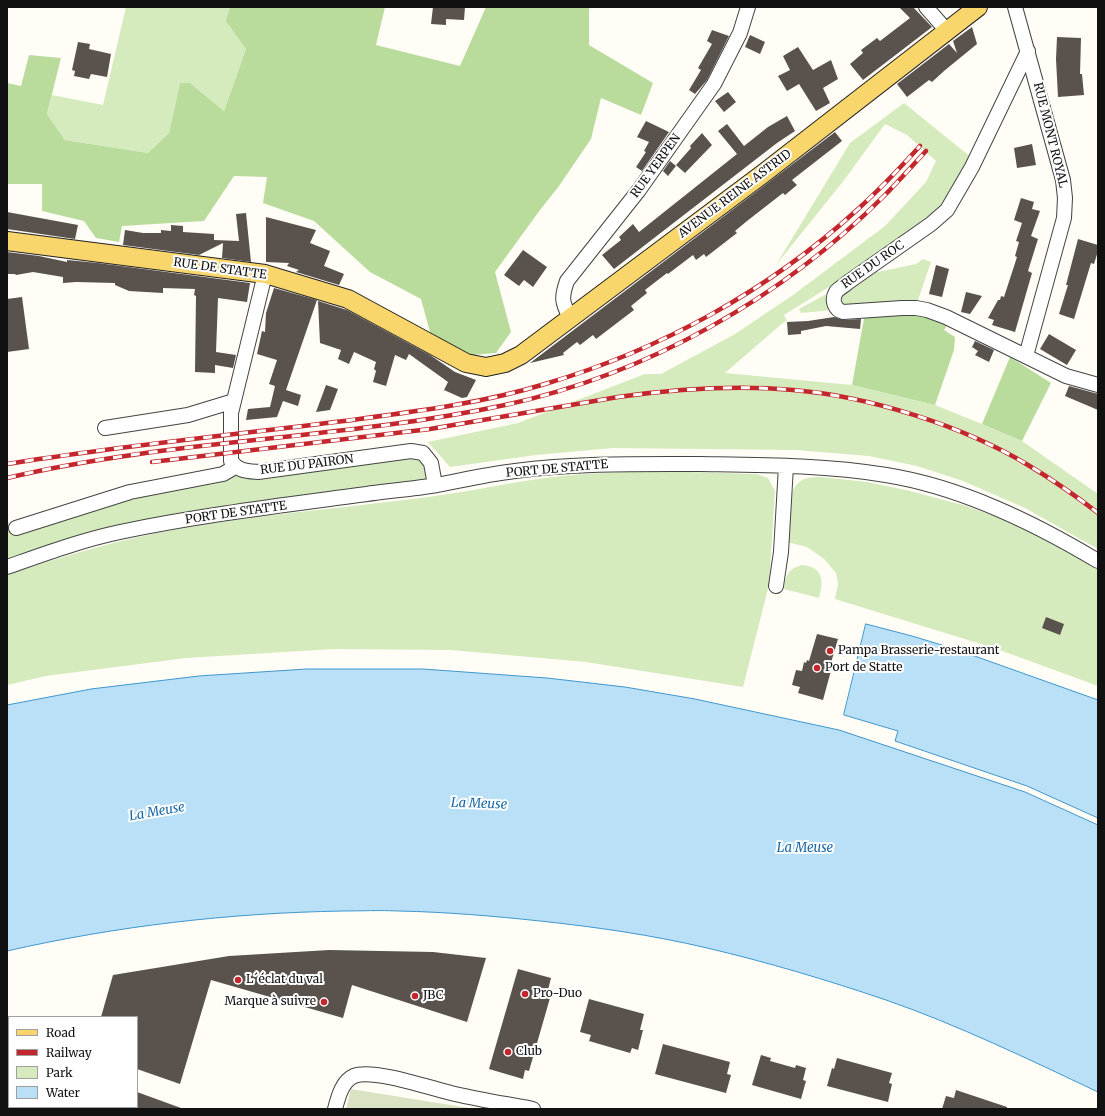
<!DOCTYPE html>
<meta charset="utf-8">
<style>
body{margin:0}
#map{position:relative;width:1105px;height:1116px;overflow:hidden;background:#fffdf5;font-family:Merriweather,serif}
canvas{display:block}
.frame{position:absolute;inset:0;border:8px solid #111;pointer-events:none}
.legend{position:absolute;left:8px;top:1016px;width:130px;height:92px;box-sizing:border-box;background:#fff;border:1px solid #a0a0a0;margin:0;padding:5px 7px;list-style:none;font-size:12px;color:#111}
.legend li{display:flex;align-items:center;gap:8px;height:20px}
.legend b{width:20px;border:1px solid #a0a0a0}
</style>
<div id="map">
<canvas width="1105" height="1116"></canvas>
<div class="frame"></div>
<ul class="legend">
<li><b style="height:5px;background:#f9d66b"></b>Road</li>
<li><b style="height:5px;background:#c4262e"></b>Railway</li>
<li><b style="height:11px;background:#d5ebbd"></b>Park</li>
<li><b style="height:11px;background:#b9e0f7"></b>Water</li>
</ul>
</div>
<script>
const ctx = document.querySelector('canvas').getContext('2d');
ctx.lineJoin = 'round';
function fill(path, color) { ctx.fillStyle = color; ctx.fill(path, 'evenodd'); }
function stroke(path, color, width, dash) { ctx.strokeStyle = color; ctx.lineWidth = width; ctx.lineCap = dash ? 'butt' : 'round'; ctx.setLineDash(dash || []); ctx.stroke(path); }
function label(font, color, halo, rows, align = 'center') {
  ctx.font = font + ' Merriweather,serif'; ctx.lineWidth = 4; ctx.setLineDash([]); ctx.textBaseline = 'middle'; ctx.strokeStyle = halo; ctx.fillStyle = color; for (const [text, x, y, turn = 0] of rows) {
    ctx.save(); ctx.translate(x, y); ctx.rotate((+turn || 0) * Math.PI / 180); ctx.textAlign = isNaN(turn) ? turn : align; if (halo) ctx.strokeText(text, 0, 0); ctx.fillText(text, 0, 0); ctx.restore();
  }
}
fill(new Path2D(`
 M 126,7 L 230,7 L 227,21 L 246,49 L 224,111 L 190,83 L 180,83 L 169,133 L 148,153 L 65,140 L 47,114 L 52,95 L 103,105 Z
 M 904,103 L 972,158 L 943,204 L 932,215 L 853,272 L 784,315 L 787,321 L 784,322 L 725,373 L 852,385 L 935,405 L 982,424 L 1022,441 L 1098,494 L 1098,549 L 1025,508 L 963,481 L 917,466 L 869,456 L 796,450 L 613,448 L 536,455 L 450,467 L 428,442 L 518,423 L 645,374 L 661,374 L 735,334 L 793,295 L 885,226 L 926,182 L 936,161 L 907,135 L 885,124 L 845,179 L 776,265 L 850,143 Z
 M 923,259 L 931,262 L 917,303 L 847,307 L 842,303 L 842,296 L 846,291 L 868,274 L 916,264 Z
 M 832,291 L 832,310 L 801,313 L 799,309 Z
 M 423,453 L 435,485 L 212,515 L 7,566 L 7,523 L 14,521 L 16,528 L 223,474 Z
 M 654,471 L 756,474 L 768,478 L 775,491 L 769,585 L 743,687 L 586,662 L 451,650 L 334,649 L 186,658 L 46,676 L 7,685 L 7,575 C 63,556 120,539 179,529 C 256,515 334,509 412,499 C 459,494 505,483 552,477 C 586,473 620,472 654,471 Z
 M 821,477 L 867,482 L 906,490 L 963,505 L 1009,521 L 1048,538 L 1098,570 L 1098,686 L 997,649 L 835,599 L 838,584 L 836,573 L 824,559 L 807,547 L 787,542 C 788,522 784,483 808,478 C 812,477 817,477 821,477 Z
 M 802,565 C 823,567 824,580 819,598 L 784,589 C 786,576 787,569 802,565 Z`), '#d5ebbd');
fill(new Path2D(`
 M 230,7 L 385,7 L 376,45 L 460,66 L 486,7 L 591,7 L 589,9 L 589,45 L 653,83 L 641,115 L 601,98 L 591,139 L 559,186 L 540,210 L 495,272 L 511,332 L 496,353 L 472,355 L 450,344 L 430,332 L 421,299 L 370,272 L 314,221 L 263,203 L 267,177 L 234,176 L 204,221 L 122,226 L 119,242 L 96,238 L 84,221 L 42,211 L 42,184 L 7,184 L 7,83 L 21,86 L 29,55 L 61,58 L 47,114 L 65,140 L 148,153 L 169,133 L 180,83 L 190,83 L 224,111 L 246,49 L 226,21 Z
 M 916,308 L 949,322 L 944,330 L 955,337 L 954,350 L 935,405 L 852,385 L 865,313 Z
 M 1010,357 L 1051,383 L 1022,441 L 982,424 Z`), '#b9dc9c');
fill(new Path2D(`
 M 351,1089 L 469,1108 L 469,1109 L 346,1109 Z`), '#d9e3c4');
const water = new Path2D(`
 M 866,624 L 912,636 L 955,649 L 1098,700 L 1098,818 L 1027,786 L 895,741 L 898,731 L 844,715 Z
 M 307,669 L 423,669 L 547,678 L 625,687 L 695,699 L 839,730 L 1025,792 L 1098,825 L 1098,1092 C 1028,1059 958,1025 886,1000 C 827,980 767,962 707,948 C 652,935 596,927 540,921 C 493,916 446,912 399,911 C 380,910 361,911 343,911 C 229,913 117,926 7,951 L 7,705 L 91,689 L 199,676 Z`);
fill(water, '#b9e0f7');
stroke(water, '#3f96cf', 1);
fill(new Path2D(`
 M 433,7 L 465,7 L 464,20 L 446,19 L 446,25 L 431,24 Z
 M 899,7 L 913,7 L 932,27 L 863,80 L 850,64 L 863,53 L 861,50 L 877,38 L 880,41 L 910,18 Z
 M 972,27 L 977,44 L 944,71 L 932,82 L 929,80 L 907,97 L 897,84 L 949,44 L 957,53 L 953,41 Z
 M 712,30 L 729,36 L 707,80 L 695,94 L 689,90 L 701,70 L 698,68 L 712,44 L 707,41 Z
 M 750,35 L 765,42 L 760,54 L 745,47 Z
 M 1057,37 L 1081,38 L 1080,74 L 1082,74 L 1084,95 L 1058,97 L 1056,59 Z
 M 78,42 L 90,44 L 89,49 L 111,54 L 107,77 L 91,74 L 89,79 L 74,76 L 75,71 L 72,70 Z
 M 798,47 L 813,70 L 831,60 L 838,79 L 823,88 L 830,103 L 816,111 L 799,84 L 787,91 L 778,76 L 790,70 L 783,56 Z
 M 728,92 L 736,102 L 724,112 L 715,101 Z
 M 787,116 L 795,131 L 777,143 L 614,269 L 602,255 L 621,240 L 619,237 L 633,224 L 639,232 L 737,154 L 718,131 L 727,124 L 744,146 L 768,127 Z
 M 646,121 L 669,132 L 642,171 L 636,167 L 646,152 L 644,151 L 649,142 L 637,137 Z
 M 835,132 L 842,141 L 792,180 L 797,185 L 785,195 L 783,193 L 747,221 L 735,231 L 737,233 L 706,257 L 704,254 L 696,260 L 693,255 L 668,274 L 667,273 L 645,290 L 647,293 L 631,306 L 634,310 L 596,339 L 593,335 L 580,345 L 577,342 L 563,353 L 564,355 L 530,363 Z
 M 702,133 L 712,145 L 685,173 L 676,165 L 691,148 L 690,146 Z
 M 1032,144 L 1036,165 L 1017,168 L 1014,148 Z
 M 670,161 L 676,166 L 668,176 L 663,171 Z
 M 1021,198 L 1034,202 L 1032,209 L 1040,211 L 1031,236 L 1038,239 L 1028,271 L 1032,273 L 1015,332 L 992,325 L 994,320 L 988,318 L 998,300 L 1000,300 L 1001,296 L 1004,297 L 1017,257 L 1015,256 L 1019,242 L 1016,241 L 1022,223 L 1014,220 Z
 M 7,212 L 78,225 L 75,239 L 7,229 Z
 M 246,213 L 251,262 L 222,258 L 223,243 L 199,255 L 123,245 L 125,230 L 143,233 L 161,233 L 161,230 L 171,231 L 171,225 L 183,226 L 183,232 L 214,234 L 214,240 L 239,241 L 236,214 Z
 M 266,217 L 316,230 L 310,243 L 330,251 L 324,266 L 344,274 L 339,285 L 296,272 L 299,270 L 287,266 L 289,263 L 266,262 Z
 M 1078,239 L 1098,245 L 1098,251 L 1094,264 L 1091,263 L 1074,319 L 1059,314 L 1068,285 L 1066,285 Z
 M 523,250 L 547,267 L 533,287 L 524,280 L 519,286 L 504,275 Z
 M 7,252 L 39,256 L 67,262 L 67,260 L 98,263 L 250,283 L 247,302 L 218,298 L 216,352 L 236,355 L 233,368 L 215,365 L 215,373 L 195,372 L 196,296 L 194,295 L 195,289 L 163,288 L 163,293 L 129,291 L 115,285 L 115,283 L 76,282 L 63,283 L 63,277 L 33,272 L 16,275 L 15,274 L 7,274 Z
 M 936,265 L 949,269 L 942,297 L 929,294 Z
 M 274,288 L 317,300 L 286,390 L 301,395 L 298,406 L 283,401 L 277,417 L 246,420 L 248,409 L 270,407 L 275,386 L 269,384 L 277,360 L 257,354 L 262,331 L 265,332 L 266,313 Z
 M 966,292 L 982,296 L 970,314 L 961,312 Z
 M 22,297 L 29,349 L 7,352 L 7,299 Z
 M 318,301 L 347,310 L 430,355 L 455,372 L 476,380 L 467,397 L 462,398 L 444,390 L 448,382 L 409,354 L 406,360 L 395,355 L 386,386 L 373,382 L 376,371 L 374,369 L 376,362 L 354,352 L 349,364 L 338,359 L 341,350 L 320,343 Z
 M 834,317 L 843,320 L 861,319 L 860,329 L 826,326 L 801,331 L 801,334 L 788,335 L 787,322 L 808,321 Z
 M 1049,334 L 1076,350 L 1067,365 L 1040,349 Z
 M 975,341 L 994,350 L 989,362 L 975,355 L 978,351 L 972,347 Z
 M 326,385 L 338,389 L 330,410 L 316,412 Z
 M 1069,386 L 1098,394 L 1098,410 L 1065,396 Z
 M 1046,617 L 1064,624 L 1060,635 L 1042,628 Z
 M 817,634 L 838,639 L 830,666 L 832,667 L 823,700 L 798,693 L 800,687 L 792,685 L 796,670 L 802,671 L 804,662 L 806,663 L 807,660 L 809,661 Z
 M 329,950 L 433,952 L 486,958 L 467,1022 L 352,985 L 343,1018 L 211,980 L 180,1084 L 137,1069 L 137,1017 L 101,1017 L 113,975 L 229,956 Z
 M 518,969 L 551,978 L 548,990 L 552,991 L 529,1071 L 525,1070 L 523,1079 L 489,1069 Z
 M 589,999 L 644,1014 L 640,1030 L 643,1030 L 638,1050 L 632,1048 L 630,1053 L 589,1041 L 591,1035 L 580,1032 Z
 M 663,1044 L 730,1062 L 727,1074 L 731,1075 L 726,1093 L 655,1074 Z
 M 761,1055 L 771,1058 L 770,1061 L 795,1068 L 796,1065 L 806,1068 L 803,1080 L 806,1081 L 801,1099 L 752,1085 Z
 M 837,1058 L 892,1073 L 889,1083 L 892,1084 L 888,1102 L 827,1086 L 832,1068 L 834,1069 Z
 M 956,1090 L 1007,1107 L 1007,1109 L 942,1109 L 946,1096 L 954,1098 Z
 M 137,1092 L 181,1108 L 180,1109 L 137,1109 Z`), '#5a524d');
const minor = new Path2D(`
 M 926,7 L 947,31
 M 1015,7 L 1063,180 L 1065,198 L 1064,218 L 1026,356
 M 1028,51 L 972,167 L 947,210 L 931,224 L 847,283 C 844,286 838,289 836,292 C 831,300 835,310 843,312 L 902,308 L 916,308 L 927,310 L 946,317 L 1066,376 L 1098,385
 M 265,274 L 231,413 L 231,461 C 238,471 246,471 258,472 L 411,451 L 423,453 L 431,463 L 435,485
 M 570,318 C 562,302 561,298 567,281 L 639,190 L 714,84 L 740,33 L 748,7
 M 105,428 L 188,415 L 234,401
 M 16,528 L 130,492 L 223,474 L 235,467
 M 7,567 C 44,554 82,540 120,532 C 206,514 294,504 381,492 C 400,490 419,488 437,485 C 463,480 489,474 515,471 C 576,463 639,464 700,464 C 762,465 825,465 886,475 C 961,487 1033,522 1098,561
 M 776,586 L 781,552 L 786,466
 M 335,1109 C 338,1098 342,1081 354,1076 C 373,1068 433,1089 455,1094 C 481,1100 507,1104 533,1109`);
const major = new Path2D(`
 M 7,241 L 265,274 L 348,299 L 466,363 L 486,367 L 505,363 L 521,355 L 764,173 L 978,7`);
stroke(minor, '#444', 16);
stroke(major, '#222', 20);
stroke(minor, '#fff', 14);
stroke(major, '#f9d66b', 18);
const rail = new Path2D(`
 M 152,462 L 430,429 L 618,397 C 676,389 735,385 793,390 C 868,396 964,426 1028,465 C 1053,480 1076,496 1098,513
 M 7,464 C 119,446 232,435 344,421 C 412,412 480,404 545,384 C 660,350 768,291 857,210 C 879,190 900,168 920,146
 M 7,478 C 171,439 341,440 505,405 C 648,374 782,298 884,196 C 899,181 912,166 926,151`);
stroke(rail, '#c4262e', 4.5);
stroke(rail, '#fff', 3, [9]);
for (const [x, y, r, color] of [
 [830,651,4,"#c4262e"],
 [817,668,4,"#c4262e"],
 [238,980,4,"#c4262e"],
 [525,994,4,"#c4262e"],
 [415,996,4,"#c4262e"],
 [324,1002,4,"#c4262e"],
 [508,1052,4,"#c4262e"]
]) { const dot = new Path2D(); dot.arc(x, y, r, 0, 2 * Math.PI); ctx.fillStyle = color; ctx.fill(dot); stroke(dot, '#fff', 1.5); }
label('12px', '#111', '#fff', [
 ["RUE MONT ROYAL",1050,135,76],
 ["RUE YERPEN",656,166,-54],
 ["AVENUE REINE ASTRID",735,194,-37],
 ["RUE DU ROC",873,265,-35],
 ["RUE DE STATTE",220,269,8],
 ["RUE DU PAIRON",307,465,-7],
 ["PORT DE STATTE",557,469,-5],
 ["PORT DE STATTE",236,513,-8]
]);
label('12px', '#111', '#fff', [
 ["Pampa Brasserie-restaurant",838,651],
 ["Port de Statte",825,668],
 ["L´éclat du val",246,980],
 ["Pro-Duo",533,994],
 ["JBC",423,996],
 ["Marque à suivre",316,1002,"right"],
 ["Club",516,1052]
], 'left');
label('italic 13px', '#1768a6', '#fff', [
 ["La Meuse",479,804,2],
 ["La Meuse",157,812,-10],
 ["La Meuse",805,848]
]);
</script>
